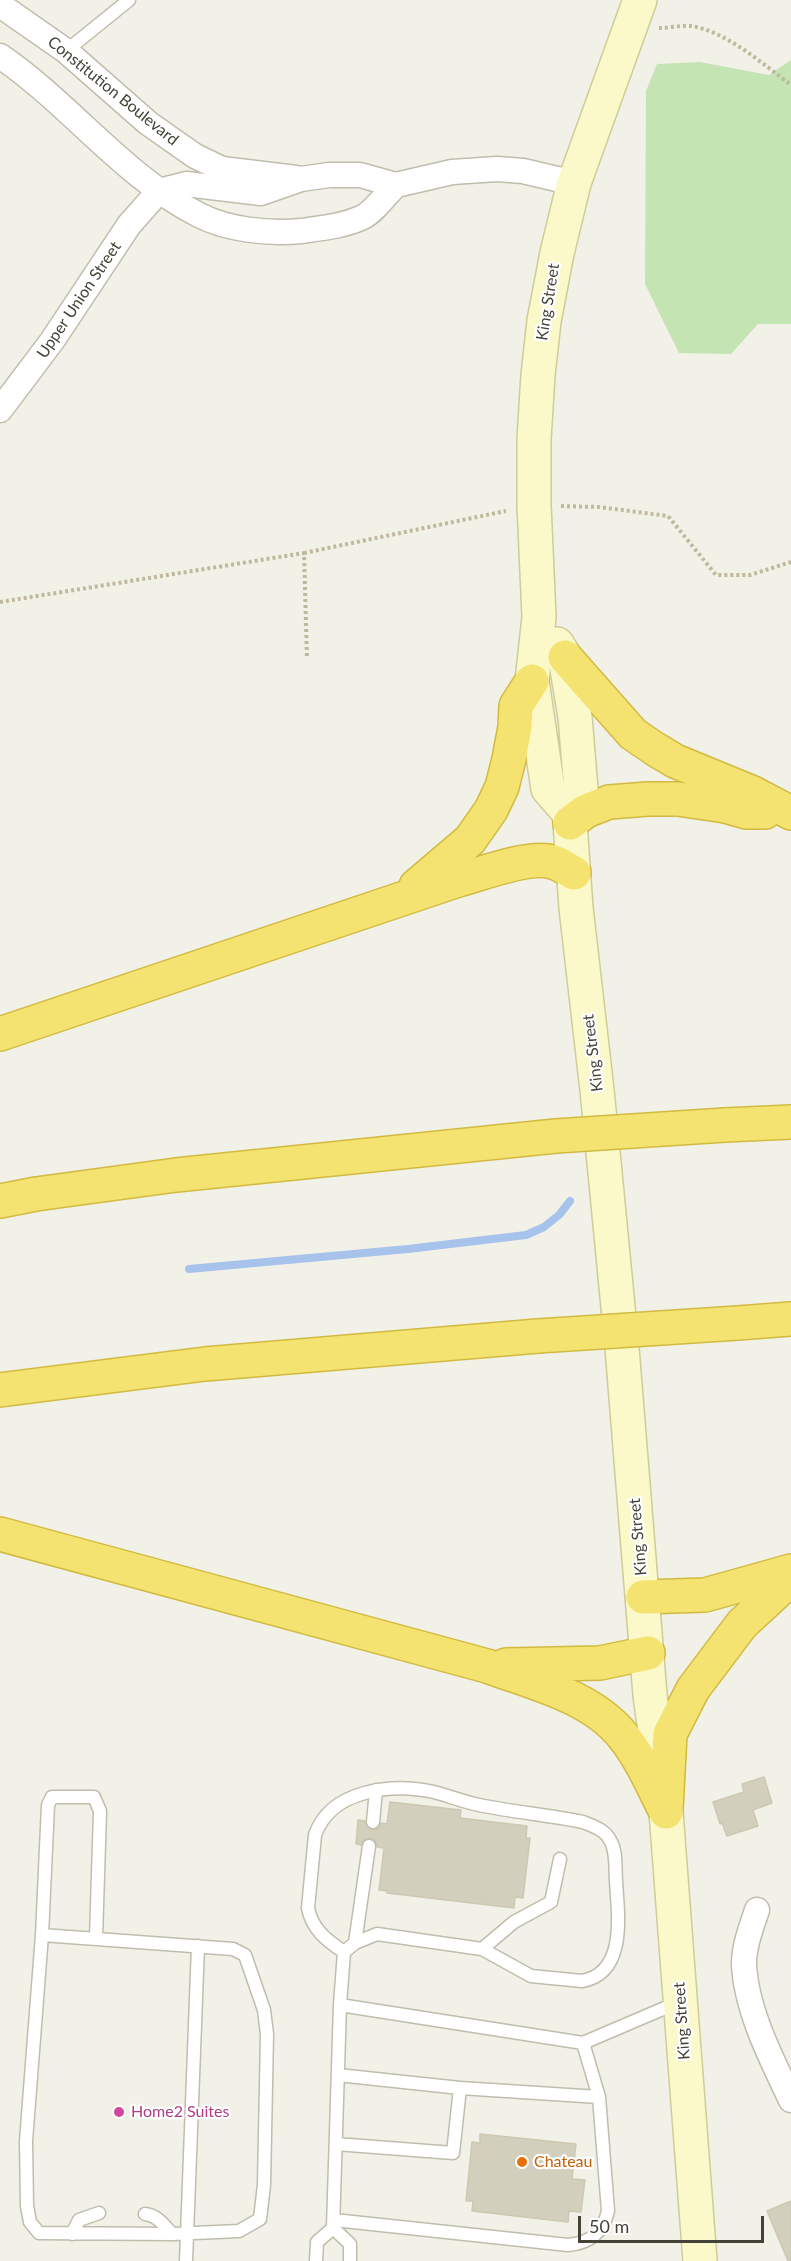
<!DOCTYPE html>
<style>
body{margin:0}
#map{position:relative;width:791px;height:2261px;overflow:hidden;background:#f2f1e7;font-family:Lato,sans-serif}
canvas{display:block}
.scale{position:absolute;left:578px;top:2216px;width:186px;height:27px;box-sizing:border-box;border:3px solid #454237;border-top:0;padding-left:8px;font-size:18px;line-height:21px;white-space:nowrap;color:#454237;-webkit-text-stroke:4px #fff;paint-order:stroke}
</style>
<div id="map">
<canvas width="791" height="2261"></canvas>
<div class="scale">50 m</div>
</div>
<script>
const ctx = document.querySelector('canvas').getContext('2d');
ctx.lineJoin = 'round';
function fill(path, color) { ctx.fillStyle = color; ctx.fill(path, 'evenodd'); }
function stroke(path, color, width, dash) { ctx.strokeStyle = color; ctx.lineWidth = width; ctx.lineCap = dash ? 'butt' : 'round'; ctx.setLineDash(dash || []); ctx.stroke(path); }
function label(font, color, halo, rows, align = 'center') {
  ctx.font = font + ' Lato,sans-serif'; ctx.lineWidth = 4.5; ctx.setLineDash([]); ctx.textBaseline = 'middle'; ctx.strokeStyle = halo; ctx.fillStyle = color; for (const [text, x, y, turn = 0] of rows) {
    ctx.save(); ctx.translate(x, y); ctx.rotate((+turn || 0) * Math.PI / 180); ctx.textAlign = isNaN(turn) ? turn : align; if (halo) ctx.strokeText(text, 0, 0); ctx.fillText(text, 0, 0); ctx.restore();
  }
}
fill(new Path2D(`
 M 791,60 L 791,324 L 758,324 L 731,354 L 679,353 L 645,284 L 646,91 L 657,64 L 700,62 L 769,75 Z`), '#c4e4b3');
stroke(new Path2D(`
 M 189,1269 L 408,1249 L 526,1235 L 544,1227 L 559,1215 L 570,1201`), '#a7c2eb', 8);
const building = new Path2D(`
 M 764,1777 L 772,1803 L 753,1810 L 758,1826 L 727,1836 L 722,1823 L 720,1824 L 713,1802 L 744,1792 L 742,1784 Z
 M 390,1802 L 461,1810 L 460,1818 L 527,1826 L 526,1838 L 530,1838 L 523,1898 L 515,1897 L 514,1908 L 387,1893 L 387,1891 L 379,1890 L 384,1848 L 377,1847 L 375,1840 L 370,1838 L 363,1840 L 361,1845 L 356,1844 L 358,1820 L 365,1821 L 366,1826 L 372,1830 L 377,1829 L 381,1823 L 387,1824 Z
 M 480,2134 L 576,2144 L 572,2179 L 585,2180 L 581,2212 L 569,2211 L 568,2222 L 472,2211 L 473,2201 L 466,2201 L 472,2142 L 480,2143 Z
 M 791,2201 L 791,2261 L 788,2261 L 767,2211 Z`);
fill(building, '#d3cfbd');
stroke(building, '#cdc8b1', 1.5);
const service = new Path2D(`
 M 66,51 L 129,0
 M 373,1822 L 376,1790
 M 42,1935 L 233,1949 L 245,1955 L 264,2010 L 267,2034 L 264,2185 L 260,2219 L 239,2231 L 172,2234 L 39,2233 L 30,2222 L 27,2206 L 26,2141 Z
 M 42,1935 L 48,1805 L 52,1797 L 94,1797 L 100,1811 L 96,1938
 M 355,1943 L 369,1846
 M 482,1949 L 514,1922 L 551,1902 L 560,1859
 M 340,2005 L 583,2043 L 679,2002
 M 338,2075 L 460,2088
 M 336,2144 L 453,2153 L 460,2088 L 599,2097
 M 145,2214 C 157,2215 164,2225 172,2234
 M 334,2220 L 568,2245 C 590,2243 603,2233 608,2211 L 599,2097 L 583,2043
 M 333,2228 L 350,2244 L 350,2261
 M 72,2234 L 79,2220 L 99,2213
 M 186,2261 L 198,1946
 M 316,2261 L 317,2242 L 333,2228 L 340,2005 L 344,1952 L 355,1943 L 377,1934 L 482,1949 L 531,1976 L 582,1981 C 627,1973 618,1915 616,1881 C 615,1869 617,1851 610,1840 C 605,1830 593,1826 583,1822 C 549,1815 513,1812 479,1805 C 464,1802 449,1796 434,1792 C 393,1783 331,1789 315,1835 L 308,1908 C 312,1929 326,1940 344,1952`);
const minor = new Path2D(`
 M 0,5 L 66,51 L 148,123 L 195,156 L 222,169 L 296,178
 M 0,56 C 69,103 124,177 199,215 C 228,230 269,234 301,231 C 322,228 344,226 363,217 C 375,211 386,194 396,185
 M 0,410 L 52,341 L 129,225 L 159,191 L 186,184 L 261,193 L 301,179 L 329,175 L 360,175 L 396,185 L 452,172 L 497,169 L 523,171 L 574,183
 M 757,1910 C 751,1928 744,1946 744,1964 C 746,2010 772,2060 791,2100`);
const secondary = new Path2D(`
 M 640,0 L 574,183 L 557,253 L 544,321 L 538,375 L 534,439 L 534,505 L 539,617 L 532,681 L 548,789 L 569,813 L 570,823 L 576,908 L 597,1090 L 622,1348 L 650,1695 L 666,1812 L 700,2261
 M 557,644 L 565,657 L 575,717 L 581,789 L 569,813`);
const motorway = new Path2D(`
 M 565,657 L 633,734 L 655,749 L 675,761 L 753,793 L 791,813
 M 570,823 L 586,811 L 609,802 L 648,799 L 678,799 L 725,806 L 746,812 L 765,812
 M 416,886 L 470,840 L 491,810 L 502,787 L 509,759 L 515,727 L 516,706 L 532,681
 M 0,1034 L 458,880 C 481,874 525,857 548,861 C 558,862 565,868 574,873
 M 725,1125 L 791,1122
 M 0,1201 L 36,1194 L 176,1175 L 556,1136
 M 738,1323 L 791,1319
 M 0,1390 L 205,1364 L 538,1336
 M 0,1534 L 487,1666 C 533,1683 591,1696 623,1736 C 641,1758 653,1787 666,1812
 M 643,1597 L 705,1595 L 791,1571
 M 506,1665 L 600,1663 L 648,1653
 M 666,1810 L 670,1734 L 693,1689 L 742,1624 L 780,1589 L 791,1582`);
stroke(service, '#c0bdad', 15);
stroke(minor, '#c0bdad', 27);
stroke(secondary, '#cfcc99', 36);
stroke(motorway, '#d2ba41', 36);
stroke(new Path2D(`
 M 659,28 C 669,28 681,25 691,26 C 726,31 764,65 791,85
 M 561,506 L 599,507 L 668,516 L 716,575 L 750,575 L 791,562
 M 304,553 L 506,511
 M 0,602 L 304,553 L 307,659`), '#beb99d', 4, [3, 3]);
stroke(service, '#fff', 12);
stroke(minor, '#fff', 24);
stroke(secondary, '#fbf9c9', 33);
stroke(motorway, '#f4e371', 33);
const motorwayBridge = new Path2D(`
 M 556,1136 L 725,1125
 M 538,1336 L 738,1323`);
stroke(motorwayBridge, '#d2ba41', 36, []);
stroke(motorwayBridge, '#f4e371', 33);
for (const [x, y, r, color] of [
 [119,2112,6,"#d1479c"],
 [522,2162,6,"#e8710a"]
]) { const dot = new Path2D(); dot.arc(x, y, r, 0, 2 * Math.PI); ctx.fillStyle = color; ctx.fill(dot); stroke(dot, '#fff', 2); }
label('16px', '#454237', '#fff', [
 ["Constitution Boulevard",113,91,39],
 ["Upper Union Street",79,300,-56],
 ["King Street",548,302,-81],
 ["King Street",593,1053,-97],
 ["King Street",638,1537,-95],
 ["King Street",682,2021,-94]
]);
label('16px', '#b23c85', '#fff', [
 ["Home2 Suites",131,2112]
], 'left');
label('16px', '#c56008', '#fff', [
 ["Chateau",534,2162]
], 'left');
</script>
